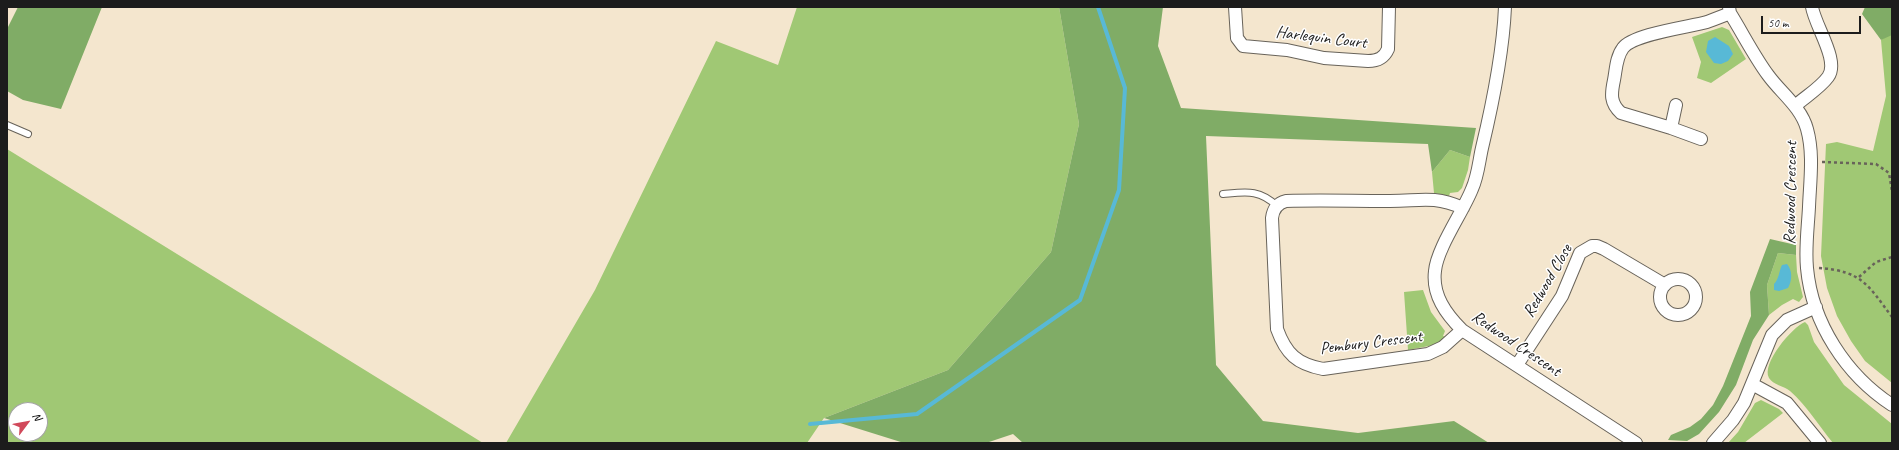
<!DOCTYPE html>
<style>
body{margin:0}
#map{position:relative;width:1899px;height:450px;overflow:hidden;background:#f4e6ce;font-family:Caveat,sans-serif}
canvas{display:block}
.frame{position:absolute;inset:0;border:8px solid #1c1c1c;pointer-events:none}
.north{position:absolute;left:8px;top:402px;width:40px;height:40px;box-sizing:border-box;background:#fff;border:1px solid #a4a4a4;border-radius:50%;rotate:58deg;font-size:11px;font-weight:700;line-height:16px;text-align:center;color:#1c1c1c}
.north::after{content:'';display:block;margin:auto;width:14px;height:18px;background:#d1495b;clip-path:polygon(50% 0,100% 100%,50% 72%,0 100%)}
.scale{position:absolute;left:1761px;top:16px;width:100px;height:18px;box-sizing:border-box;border:2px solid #1c1c1c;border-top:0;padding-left:5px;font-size:12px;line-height:14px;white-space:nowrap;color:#1c1c1c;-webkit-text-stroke:3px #fff;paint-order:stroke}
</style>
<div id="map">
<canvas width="1899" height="450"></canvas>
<div class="frame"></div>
<div class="north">N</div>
<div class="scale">50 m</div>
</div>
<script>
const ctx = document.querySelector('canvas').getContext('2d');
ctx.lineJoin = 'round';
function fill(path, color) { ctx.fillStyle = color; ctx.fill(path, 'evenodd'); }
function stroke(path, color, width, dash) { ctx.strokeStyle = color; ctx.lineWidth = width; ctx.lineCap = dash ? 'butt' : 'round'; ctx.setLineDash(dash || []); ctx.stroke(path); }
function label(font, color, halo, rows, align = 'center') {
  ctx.font = font + ' Caveat,sans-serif'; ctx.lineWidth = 3; ctx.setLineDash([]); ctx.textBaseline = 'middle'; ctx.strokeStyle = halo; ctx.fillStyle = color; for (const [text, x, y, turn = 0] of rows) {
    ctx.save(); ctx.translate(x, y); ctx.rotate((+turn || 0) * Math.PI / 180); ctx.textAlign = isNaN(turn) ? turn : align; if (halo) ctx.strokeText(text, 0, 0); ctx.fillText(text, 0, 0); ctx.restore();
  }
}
fill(new Path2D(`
 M 797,7 L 1059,7 L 1079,124 L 1051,252 L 948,370 L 824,418 L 807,443 L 506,443 L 595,290 L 716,41 L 778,65 Z
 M 1722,27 L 1729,30 L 1746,59 L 1711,83 L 1697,78 L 1701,62 L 1692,37 Z
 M 1892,32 L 1892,383 L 1865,361 L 1851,341 L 1837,316 L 1827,288 L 1821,256 L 1826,144 L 1837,142 L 1873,151 L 1886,96 L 1881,40 Z
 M 7,149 L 483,443 L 7,443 ZM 16,410 L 40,410 L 40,434 L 16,434 Z
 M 1450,150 L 1470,157 L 1468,170 L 1462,188 L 1458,192 L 1450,193 L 1449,196 L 1434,193 L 1432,172 Z
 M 1778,253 L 1796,255 L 1797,272 L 1803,297 L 1799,302 L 1793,299 L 1782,305 L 1769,315 L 1767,285 Z
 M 1423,290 L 1431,312 L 1445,331 L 1443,336 L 1447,337 L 1434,345 L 1408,350 L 1404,292 Z
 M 1805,322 L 1808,325 L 1814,342 L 1844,385 L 1892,424 L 1892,443 L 1833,443 C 1819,426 1807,406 1790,391 C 1784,386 1773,385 1769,378 C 1761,364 1792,327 1805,322 Z
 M 1761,400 L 1779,409 L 1783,413 L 1744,443 L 1728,443 L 1738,432 L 1755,403 Z`), '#a0c874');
fill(new Path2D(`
 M 18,7 L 102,7 L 61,109 L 23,100 L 7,91 L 7,29 Z
 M 1059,7 L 1163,7 L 1158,46 L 1181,108 L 1476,128 L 1470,157 L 1450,150 L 1432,172 L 1428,144 L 1206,136 L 1216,365 L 1263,421 L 1358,433 L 1454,421 L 1489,443 L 1023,443 L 1013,434 L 986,443 L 904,443 L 824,418 L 948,370 L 1051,252 L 1079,124 Z
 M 1865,7 L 1892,7 L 1892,35 L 1881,40 L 1862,14 Z
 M 1770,239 L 1796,245 L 1796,255 L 1778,253 L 1767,285 L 1769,315 L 1753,340 L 1736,385 L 1719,412 L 1699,434 L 1687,441 L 1668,440 L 1671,435 L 1690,427 L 1701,419 L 1713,405 L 1723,386 L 1751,316 L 1750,292 Z`), '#80ac66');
fill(new Path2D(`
 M 1715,37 L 1729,46 L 1733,54 L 1728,61 L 1721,64 L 1714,63 L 1706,52 L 1708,41 Z
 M 1787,264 C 1793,271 1792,281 1788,288 L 1779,291 L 1774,290 L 1774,284 C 1779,279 1779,271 1782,265 Z`), '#58b9d6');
stroke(new Path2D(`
 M 810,424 L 917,414 L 1080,300 L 1119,190 L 1125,88 L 1098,7`), '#58b9d6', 4);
const lane = new Path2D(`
 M 7,125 L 28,134
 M 1223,194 C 1246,192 1259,189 1277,206`);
const street = new Path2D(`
 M 1235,7 L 1237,38 L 1243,46 L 1287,50 L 1324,58 L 1368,61 C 1378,61 1384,58 1388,49 L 1389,7
 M 1505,7 C 1503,54 1493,102 1482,148 C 1479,161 1478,176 1472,189 C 1463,212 1437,248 1435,271 C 1432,295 1446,314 1462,330 L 1636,443
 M 1729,7 L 1730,13 C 1743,34 1754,56 1768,75 C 1781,93 1801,107 1807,129 C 1814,154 1810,181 1809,207 C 1808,227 1805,248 1807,268 C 1812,323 1846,375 1892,405
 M 1795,106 C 1805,97 1820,88 1828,77 C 1840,61 1815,26 1812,7
 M 1671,128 L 1676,105
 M 1701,139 L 1671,128 L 1621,113 C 1610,103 1611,94 1614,80 C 1616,70 1616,57 1623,48 C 1633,34 1689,27 1707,22 C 1715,19 1723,16 1730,13
 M1660 297a18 18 0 1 1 36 0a18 18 0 1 1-36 0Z
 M 1462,330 L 1443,347 L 1428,354 L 1323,369 C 1297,364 1286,354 1277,329 L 1272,218 C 1273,209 1278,203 1286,201 C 1319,200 1352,201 1385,201 C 1418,202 1430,194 1463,208
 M 1517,365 L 1562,296 L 1580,253 L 1592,246 L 1597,246 L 1604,249 L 1665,285
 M 1752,384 L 1787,403 L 1820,443
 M 1713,443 L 1733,420 L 1744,403 L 1772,335 L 1787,320 L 1816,307`);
stroke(lane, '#68635a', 8);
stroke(street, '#68635a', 14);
stroke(new Path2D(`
 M 1822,162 L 1876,164 L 1889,173 L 1892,191
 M 1819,268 C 1862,271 1868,285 1892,317
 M 1859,277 L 1876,262 L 1892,257`), '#68635a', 2.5, [3, 3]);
stroke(lane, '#fff', 6);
stroke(street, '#fff', 12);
label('17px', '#1c1c1c', '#fff', [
 ["Harlequin Court",1321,38,7],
 ["Redwood Crescent",1791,193,-89],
 ["Redwood Close",1548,281,-60],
 ["Pembury Crescent",1371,343,-7],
 ["Redwood Crescent",1516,344,34]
]);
</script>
